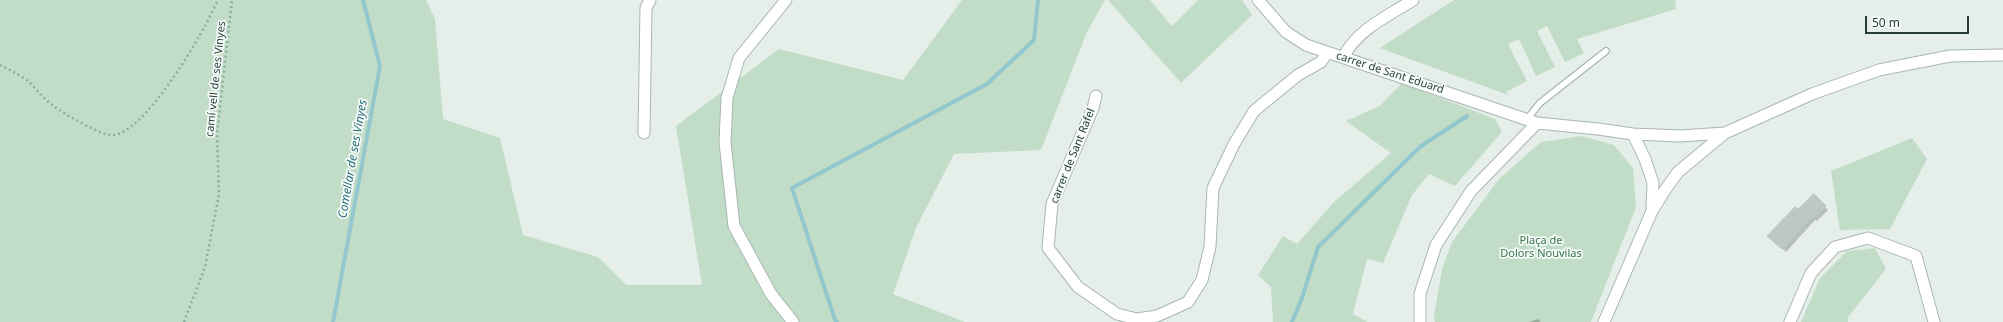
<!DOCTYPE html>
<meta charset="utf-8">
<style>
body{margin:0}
#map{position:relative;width:2003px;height:322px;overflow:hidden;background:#e6eeea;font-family:"Noto Sans",sans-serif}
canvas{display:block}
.scale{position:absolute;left:1865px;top:16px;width:104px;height:18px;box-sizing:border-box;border:2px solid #263f38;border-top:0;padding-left:5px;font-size:12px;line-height:14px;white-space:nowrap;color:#263f38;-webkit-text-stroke:3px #f7fbf9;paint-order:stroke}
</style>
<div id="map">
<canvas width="2003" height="322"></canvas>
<div class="scale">50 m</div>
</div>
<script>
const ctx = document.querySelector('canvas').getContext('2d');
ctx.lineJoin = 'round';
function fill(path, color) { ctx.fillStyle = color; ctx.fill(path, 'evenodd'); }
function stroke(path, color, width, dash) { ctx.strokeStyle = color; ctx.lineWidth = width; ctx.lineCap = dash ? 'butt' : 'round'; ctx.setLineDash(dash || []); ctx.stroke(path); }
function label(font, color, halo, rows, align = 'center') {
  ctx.font = font + ' "Noto Sans",sans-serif'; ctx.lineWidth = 3.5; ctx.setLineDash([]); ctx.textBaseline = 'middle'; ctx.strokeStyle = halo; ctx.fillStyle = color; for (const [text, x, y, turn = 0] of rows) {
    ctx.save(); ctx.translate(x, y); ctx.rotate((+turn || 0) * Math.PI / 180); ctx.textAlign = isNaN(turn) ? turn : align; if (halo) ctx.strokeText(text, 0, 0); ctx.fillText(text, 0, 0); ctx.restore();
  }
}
fill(new Path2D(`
 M 0,0 L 426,0 L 435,19 L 443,119 L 500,138 L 523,235 L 598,257 L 626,285 L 702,285 L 676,126 L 779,49 L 903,80 L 962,0 L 1105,0 L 1087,32 L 1041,150 L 954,154 L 916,228 L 893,294 L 965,322 L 0,322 Z
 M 1108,0 L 1150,0 L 1172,26 L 1198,0 L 1242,0 L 1252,15 L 1181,83 Z
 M 1454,0 L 1675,0 L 1676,9 L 1577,39 L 1584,53 L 1565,62 L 1547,26 L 1537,31 L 1555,67 L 1536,76 L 1519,39 L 1508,44 L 1527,81 L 1506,92 L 1508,95 L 1380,48 Z
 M 1402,83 L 1495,119 L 1502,132 L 1455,186 L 1429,174 L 1412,195 L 1383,263 L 1367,259 L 1353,314 L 1368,322 L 1273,322 L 1271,287 L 1258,275 L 1283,236 L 1297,244 L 1334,202 L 1391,153 L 1346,121 L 1380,106 Z
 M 1582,136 L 1614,145 L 1633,168 L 1636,207 L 1591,322 L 1435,322 L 1434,316 L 1442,269 L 1452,242 L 1500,178 L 1541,142 Z
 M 1912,138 L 1927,159 L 1890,229 L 1840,230 L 1831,171 Z
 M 1875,248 L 1886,269 L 1848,317 L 1848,322 L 1801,322 L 1820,278 L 1847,251 Z`), '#c1ddc8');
fill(new Path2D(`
 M 1814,195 L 1828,210 L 1817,221 L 1815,220 L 1786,252 L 1769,236 Z
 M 1538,319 L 1541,322 L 1529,322 Z`), '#0003');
stroke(new Path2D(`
 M 333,322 L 380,66 L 363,0
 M 837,322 L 835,320 L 792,188 L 987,84 L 1034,40 L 1038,0
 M 1292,322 L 1302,298 L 1318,247 L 1421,146 L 1467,116`), '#93c7ce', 4);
const building = new Path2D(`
 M 1814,194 L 1826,206 L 1813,218 L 1811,218 L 1782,249 L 1767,236 L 1795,207 L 1798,209 Z`);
fill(building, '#bcc9c3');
stroke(building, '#b9c7c1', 1);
const service = new Path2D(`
 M 1527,119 L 1540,103 L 1606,51`);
const minor = new Path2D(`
 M 786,0 L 739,58 L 727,98 L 725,142 L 734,226 L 771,294 L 793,322
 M 1258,0 L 1286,32 L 1306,45 L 1537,123 L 1598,129 L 1633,134 L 1680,136 L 1725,133
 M 1344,56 C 1358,29 1388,16 1413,0
 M 1096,96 L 1093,108 L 1052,204 L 1048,248 L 1078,287 L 1117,314 L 1137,319 L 1157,316 L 1188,302 L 1202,280 L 1210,247 L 1213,188 L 1234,144 L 1254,111 L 1298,75 L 1321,62 L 1327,53
 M 644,133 L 646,8 L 650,0
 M 1633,134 L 1645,159 L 1653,183 L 1652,208
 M 1420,322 L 1420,294 L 1436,245 L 1471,191 L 1537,123
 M 1604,322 L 1652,211 L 1665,190 L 1678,172 L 1725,133 L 1812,94 L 1879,70 L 1950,56 L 2003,55
 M 1790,322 L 1811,273 L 1835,247 L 1868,238 L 1916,256 L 1934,322`);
stroke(service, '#a9b6b1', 8);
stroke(minor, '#a9b6b1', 13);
stroke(new Path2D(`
 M 0,65 C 8,69 16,73 24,78 C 35,86 43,99 55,107 C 64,114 98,133 109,135 C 143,140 206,28 218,0
 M 184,322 L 205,267 L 219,194 L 217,134 L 232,0`), '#89afa2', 2.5, [2, 3]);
stroke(service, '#fff', 5.5);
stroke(minor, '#fff', 11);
label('11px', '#263f38', '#f7fbf9', [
 ["carrer de Sant Eduard",1390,73,18],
 ["camí vell de ses Vinyes",216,79,-84],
 ["carrer de Sant Rafel",1073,156,-68]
]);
label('11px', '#33744a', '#f7fbf9', [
 ["Plaça de",1541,241],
 ["Dolors Nouvilas",1541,254]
]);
label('italic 12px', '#246c78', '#f7fbf9', [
 ["Comellar de ses Vinyes",353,159,-80]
]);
</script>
